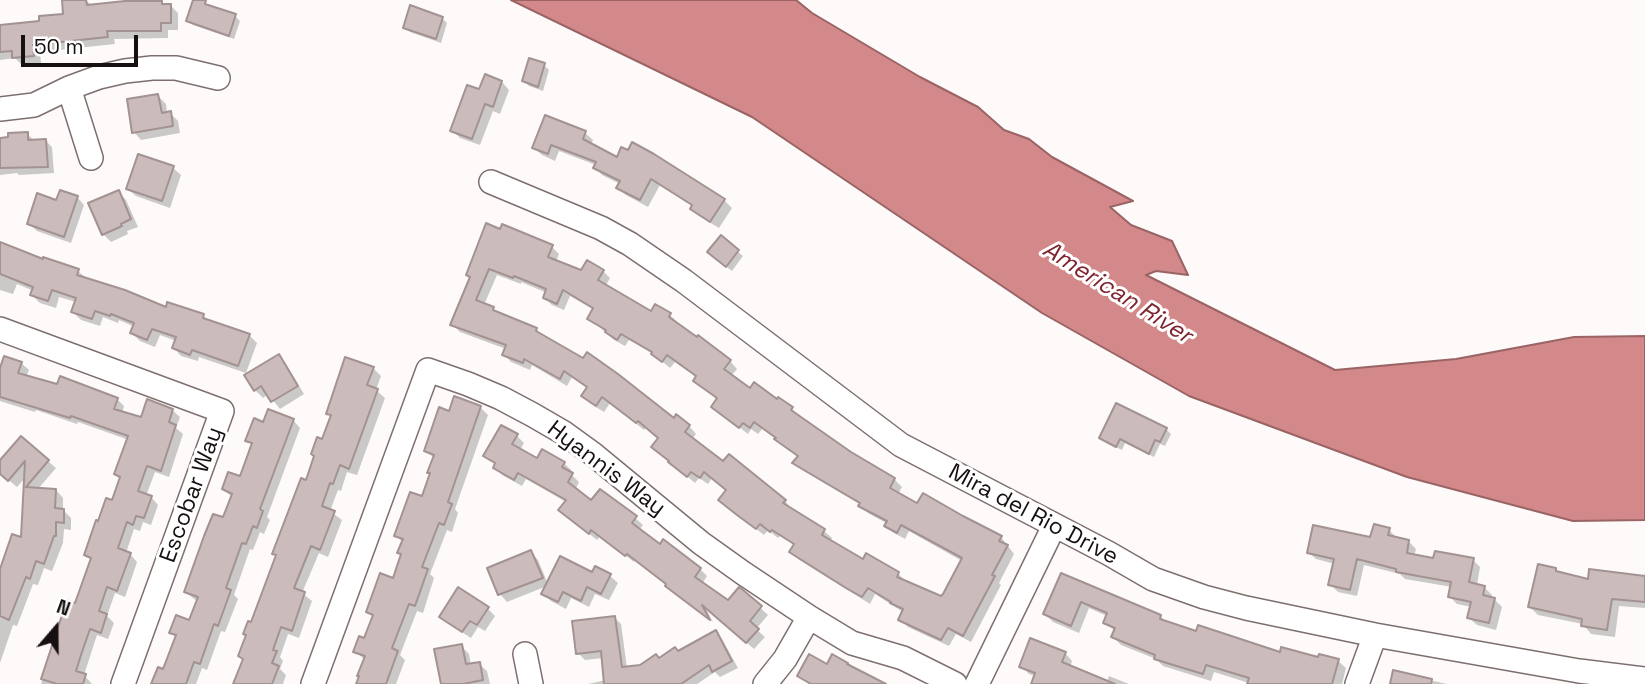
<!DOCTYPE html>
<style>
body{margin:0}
#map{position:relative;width:1645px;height:684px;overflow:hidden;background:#fefafa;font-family:"Space Grotesk",sans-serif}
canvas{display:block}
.north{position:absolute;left:21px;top:593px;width:70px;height:70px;-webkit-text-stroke:5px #fff;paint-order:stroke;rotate:20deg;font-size:19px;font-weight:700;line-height:28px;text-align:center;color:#161010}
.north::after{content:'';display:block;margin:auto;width:24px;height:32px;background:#161010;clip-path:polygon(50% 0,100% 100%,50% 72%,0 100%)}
.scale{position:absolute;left:21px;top:35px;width:117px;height:32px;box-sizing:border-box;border:4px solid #161010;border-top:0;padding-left:9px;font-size:21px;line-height:24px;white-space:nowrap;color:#161010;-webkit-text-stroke:5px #fff;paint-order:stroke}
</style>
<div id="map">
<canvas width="1645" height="684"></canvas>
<div class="north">N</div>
<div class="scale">50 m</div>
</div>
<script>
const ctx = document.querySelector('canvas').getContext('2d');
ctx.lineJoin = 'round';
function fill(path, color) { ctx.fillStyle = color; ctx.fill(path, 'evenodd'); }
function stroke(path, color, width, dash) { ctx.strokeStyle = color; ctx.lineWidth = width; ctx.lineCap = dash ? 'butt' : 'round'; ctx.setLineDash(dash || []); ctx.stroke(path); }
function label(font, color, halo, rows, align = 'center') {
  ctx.font = font + ' "Space Grotesk",sans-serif'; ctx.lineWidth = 6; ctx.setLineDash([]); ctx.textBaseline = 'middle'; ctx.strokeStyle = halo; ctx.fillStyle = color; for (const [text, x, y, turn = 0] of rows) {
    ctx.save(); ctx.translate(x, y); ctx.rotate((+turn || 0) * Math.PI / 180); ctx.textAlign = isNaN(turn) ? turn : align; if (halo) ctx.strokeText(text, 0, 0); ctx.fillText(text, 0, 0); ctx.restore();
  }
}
const water = new Path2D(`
 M 511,0 L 796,0 L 812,13 L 920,77 L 978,107 L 1004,130 L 1029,139 L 1052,157 L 1133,201 L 1110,207 L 1131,225 L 1172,241 L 1188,275 L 1156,271 L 1146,275 L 1335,370 L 1456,359 L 1574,337 L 1645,336 L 1645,520 L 1573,521 L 1407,477 L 1189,396 L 1042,313 L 752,117 Z`);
fill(water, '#d3888a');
stroke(water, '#9a6465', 2);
fill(new Path2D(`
 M 86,0 L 92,6 L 161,3 L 164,5 L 170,5 L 178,13 L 178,30 L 168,30 L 168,38 L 114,39 L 115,44 L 40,52 L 41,63 L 22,65 L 15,58 L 0,60 L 0,27 L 41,22 L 65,15 Z
 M 195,0 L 205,3 L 210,7 L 235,16 L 240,21 L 234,39 L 193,25 L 188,21 Z
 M 442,18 L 447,23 L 441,43 L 410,32 L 405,27 Z
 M 530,60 L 544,65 L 549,70 L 543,91 L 529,86 L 524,81 Z
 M 502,82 L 509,90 L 500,114 L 493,111 L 480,145 L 460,138 L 452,130 L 480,92 Z
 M 158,96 L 166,104 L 167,113 L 170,113 L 178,121 L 180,133 L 141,140 L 134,132 Z
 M 585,133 L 593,140 L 591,145 L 617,159 L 724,200 L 732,208 L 719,228 L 699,216 L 692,209 L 693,206 L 660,185 L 648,207 L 626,195 L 618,188 L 620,184 L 602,175 L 595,167 L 596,165 L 559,151 L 555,161 L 542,155 L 534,148 Z
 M 27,134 L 35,141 L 45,140 L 52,147 L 54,173 L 19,175 L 17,173 L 0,175 L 0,139 Z
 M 173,168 L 181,175 L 170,208 L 136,196 L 128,189 Z
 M 118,192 L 126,200 L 138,227 L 127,231 L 128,234 L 111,242 L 103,234 Z
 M 77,197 L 84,205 L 71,243 L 37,231 L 29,224 L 58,202 Z
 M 721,238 L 743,256 L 732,271 L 714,257 Z
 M 552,247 L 559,254 L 556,262 L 581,272 L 603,271 L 610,278 L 605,287 L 652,313 L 670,315 L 677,322 L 676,324 L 730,361 L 737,369 L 731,376 L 750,390 L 792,409 L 799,416 L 850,453 L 894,479 L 902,487 L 898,494 L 918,505 L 1001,537 L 1014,554 L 999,583 L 1001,585 L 971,642 L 956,634 L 949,646 L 908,627 L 900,619 L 903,612 L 875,594 L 870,604 L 820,573 L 798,559 L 791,552 L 795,545 L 780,536 L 778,538 L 768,530 L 764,535 L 728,507 L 728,491 L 712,478 L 708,484 L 699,478 L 695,483 L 661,454 L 660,438 L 646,427 L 644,430 L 610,403 L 604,412 L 591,404 L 583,396 L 589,388 L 572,377 L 567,386 L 532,365 L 530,370 L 511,362 L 504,354 L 506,349 L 460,332 L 452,324 L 471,278 L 468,275 ZM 497,275 L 521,284 L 521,282 L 547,293 L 545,298 L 552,305 L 564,310 L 570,296 L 594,310 L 589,318 L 614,340 L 625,346 L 629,340 L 653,354 L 670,368 L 675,362 L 697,377 L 695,380 L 718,400 L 713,407 L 748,434 L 751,429 L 758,434 L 763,428 L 799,457 L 795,463 L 802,470 L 861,505 L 868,513 L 888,524 L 887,526 L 894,533 L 905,539 L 909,531 L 962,561 L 942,598 L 906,581 L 898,574 L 867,556 L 864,562 L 830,541 L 832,538 L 824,531 L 791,510 L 792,509 L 785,501 L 723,463 L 692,439 L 696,434 L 689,426 L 674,420 L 544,337 L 536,329 L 499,314 L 493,309 L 484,305 Z
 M 0,252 L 44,261 L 78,271 L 86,278 L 167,309 L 203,316 L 209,322 L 249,335 L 257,343 L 246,373 L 199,357 L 198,361 L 181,356 L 174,348 L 176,341 L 160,335 L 155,347 L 140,341 L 132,333 L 135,327 L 119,320 L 118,323 L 103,317 L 100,326 L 81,320 L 73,312 L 76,302 L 59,297 L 56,308 L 40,303 L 32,295 L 34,291 L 17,284 L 13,294 L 0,290 Z
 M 279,357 L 286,364 L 304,394 L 280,409 L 268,394 L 263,398 L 255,390 Z
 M 21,363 L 29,370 L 26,377 L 117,399 L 124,406 L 122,413 L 142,419 L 172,410 L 180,417 L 176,428 L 183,434 L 169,477 L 155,472 L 146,496 L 151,497 L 158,505 L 151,525 L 143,522 L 140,531 L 134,529 L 126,553 L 130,554 L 137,562 L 132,577 L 125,597 L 115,593 L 107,616 L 114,623 L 108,639 L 97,635 L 84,675 L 92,684 L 41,684 L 68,602 L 76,605 L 92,561 L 86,555 L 99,523 L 113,502 L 121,479 L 116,474 L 129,440 L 78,422 L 77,424 L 36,410 L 35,412 L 0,401 L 0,372 Z
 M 373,368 L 381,376 L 376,390 L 385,398 L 357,475 L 347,472 L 341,491 L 338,490 L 330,511 L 342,520 L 328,557 L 319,553 L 302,593 L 312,601 L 299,638 L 288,634 L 280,657 L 283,661 L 280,669 L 286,675 L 283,684 L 235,684 L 244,660 L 252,624 L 332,417 L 328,413 Z
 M 480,407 L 488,415 L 455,509 L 458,513 L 452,532 L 447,530 L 430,574 L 434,578 L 423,613 L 417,611 L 400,655 L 405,660 L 396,684 L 357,684 L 365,660 L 355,651 L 366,640 L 374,618 L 368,611 L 394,580 L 403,556 L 399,552 L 403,543 L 396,535 L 423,499 L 435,459 L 426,450 L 450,413 Z
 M 293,420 L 300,428 L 267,517 L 270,520 L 264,534 L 260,532 L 253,550 L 250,549 L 234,595 L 238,599 L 225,632 L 221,631 L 207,670 L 202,668 L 196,684 L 153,684 L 164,671 L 177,638 L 171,632 L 190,622 L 198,601 L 194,599 L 186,592 L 224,520 L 231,496 L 224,489 L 241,478 L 253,446 L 247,440 L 264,424 Z
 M 1166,429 L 1171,434 L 1165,446 L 1160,444 L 1154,457 L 1125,443 L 1122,450 L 1107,443 L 1102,438 Z
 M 517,436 L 524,443 L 520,450 L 538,461 L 564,463 L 571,470 L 570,473 L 579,482 L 575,490 L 592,502 L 635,518 L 643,525 L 639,530 L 660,546 L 700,569 L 707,576 L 702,584 L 728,602 L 742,591 L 768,615 L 756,629 L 765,637 L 754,649 L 705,607 L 713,622 L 675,593 L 668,585 L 635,560 L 634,562 L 600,536 L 597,540 L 568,517 L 566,502 L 526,479 L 522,486 L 502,475 L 495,467 L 496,465 L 485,456 Z
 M 21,438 L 56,468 L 38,489 L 56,490 L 63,498 L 63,510 L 71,518 L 71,530 L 64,529 L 63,543 L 52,571 L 44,568 L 38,585 L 33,584 L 17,626 L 13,625 L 0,663 L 0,575 L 23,540 L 26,477 L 17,487 L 0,473 L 0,461 Z
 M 1389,530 L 1396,537 L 1396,539 L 1409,542 L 1416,549 L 1414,556 L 1435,560 L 1473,560 L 1480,567 L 1477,585 L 1484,587 L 1492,595 L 1491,599 L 1494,599 L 1502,607 L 1496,630 L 1477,625 L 1469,618 L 1472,607 L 1457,604 L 1450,597 L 1452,587 L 1405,579 L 1400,574 L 1364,565 L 1357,596 L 1338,592 L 1330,584 L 1335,564 L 1316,559 L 1308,552 L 1372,539 Z
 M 531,552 L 538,560 L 548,584 L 593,575 L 610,576 L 618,583 L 609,600 L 595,594 L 589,607 L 571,598 L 566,609 L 551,601 L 543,594 L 547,586 L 507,602 L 500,594 L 489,569 Z
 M 1555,570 L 1560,574 L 1589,581 L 1644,578 L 1645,572 L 1645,608 L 1619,606 L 1615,637 L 1591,634 L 1583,624 L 1538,615 L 1530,607 Z
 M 1062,575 L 1160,616 L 1168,624 L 1281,655 L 1338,661 L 1346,668 L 1342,684 L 1249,684 L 1249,683 L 1214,672 L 1211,681 L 1163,666 L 1156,659 L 1121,645 L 1113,637 L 1116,632 L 1105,623 L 1107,616 L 1089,608 L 1079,633 L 1053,622 L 1045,614 Z
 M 487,608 L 495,616 L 485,631 L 478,627 L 471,638 L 449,624 L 441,616 Z
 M 615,618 L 621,624 L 627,668 L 640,667 L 679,653 L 716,633 L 722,639 L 738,668 L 720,677 L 715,672 L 697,684 L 588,684 L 606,680 L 603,658 L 585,660 L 578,653 Z
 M 461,646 L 469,654 L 471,665 L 479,664 L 487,671 L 490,684 L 442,684 Z
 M 1065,653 L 1072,661 L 1070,667 L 1107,682 L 1109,676 L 1129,684 L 1033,684 L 1035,676 L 1029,674 L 1021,666 Z
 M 1394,672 L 1447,684 L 1392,684 Z`), '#0003');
const building = new Path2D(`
 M 62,0 L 86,0 L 87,5 L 125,1 L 162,1 L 162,4 L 171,4 L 171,23 L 161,23 L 161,31 L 107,31 L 108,37 L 33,45 L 34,56 L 12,58 L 12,51 L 0,52 L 0,25 L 39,21 L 39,16 L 63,14 Z
 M 193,0 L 206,0 L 205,4 L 236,14 L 229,36 L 186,21 Z
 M 410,5 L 443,17 L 436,39 L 403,28 Z
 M 529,58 L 545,63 L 538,87 L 522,81 Z
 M 485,74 L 502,81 L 493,107 L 485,104 L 472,139 L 450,131 L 467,85 L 479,89 Z
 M 158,94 L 162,113 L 171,111 L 173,126 L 132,133 L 127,99 Z
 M 545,115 L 586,131 L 583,139 L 617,157 L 621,147 L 628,150 L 632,142 L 654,154 L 725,199 L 710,222 L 690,209 L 692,205 L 651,179 L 640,200 L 616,188 L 620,181 L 593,168 L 596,162 L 551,145 L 548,154 L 532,148 Z
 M 28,132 L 28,140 L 46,139 L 48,167 L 0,168 L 0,138 L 8,137 L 8,133 Z
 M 138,154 L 174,166 L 162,201 L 126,189 Z
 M 60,190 L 78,196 L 64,237 L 27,224 L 37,193 L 56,200 Z
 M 119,190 L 131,219 L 121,224 L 122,226 L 102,235 L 88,203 Z
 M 486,223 L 500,229 L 502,224 L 553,245 L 548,257 L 581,270 L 587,260 L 604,270 L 598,280 L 651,311 L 655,304 L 671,313 L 669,317 L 697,337 L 698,335 L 731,360 L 724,369 L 750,388 L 754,382 L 777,399 L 778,397 L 793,407 L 791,410 L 851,452 L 895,478 L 890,488 L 917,503 L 923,493 L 963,516 L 1002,536 L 999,541 L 1008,545 L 992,575 L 995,576 L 963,636 L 948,628 L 941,640 L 898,620 L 903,609 L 890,603 L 891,602 L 868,588 L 862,597 L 846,588 L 789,552 L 794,544 L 772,530 L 770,532 L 760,524 L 756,529 L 737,515 L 718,500 L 726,490 L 704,472 L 700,478 L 691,472 L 687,477 L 668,462 L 669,461 L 651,447 L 658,438 L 638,421 L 636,423 L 602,397 L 596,406 L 581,396 L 587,387 L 564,371 L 560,379 L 524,359 L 523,363 L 502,355 L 506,345 L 450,325 L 470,277 L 466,275 ZM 489,269 L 513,278 L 514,276 L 546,289 L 543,298 L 557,304 L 563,290 L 593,308 L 587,319 L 606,330 L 605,332 L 617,340 L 621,334 L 652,352 L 651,354 L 662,362 L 667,355 L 696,376 L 693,381 L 717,398 L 711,407 L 739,428 L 743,423 L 750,428 L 754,422 L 776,438 L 774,439 L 798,456 L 792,463 L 860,503 L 858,506 L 887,521 L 884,526 L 897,533 L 901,525 L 962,558 L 943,594 L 941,596 L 897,577 L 899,572 L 866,553 L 863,559 L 822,535 L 825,529 L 783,503 L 786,500 L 729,454 L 723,461 L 685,432 L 690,425 L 676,414 L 674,418 L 618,374 L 587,352 L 583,358 L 536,331 L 537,328 L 493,310 L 494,307 L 476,300 Z
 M 721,235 L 739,250 L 726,267 L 707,252 Z
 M 0,242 L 43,259 L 43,257 L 79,269 L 77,275 L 125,290 L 166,307 L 167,302 L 204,314 L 203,318 L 250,334 L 238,366 L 192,350 L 190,355 L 172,348 L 176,337 L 152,329 L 147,340 L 130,333 L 134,323 L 111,314 L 110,316 L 95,311 L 92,319 L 71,312 L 76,298 L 52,290 L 48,301 L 30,295 L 33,287 L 0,274 Z
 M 279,354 L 298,386 L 271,402 L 261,386 L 254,391 L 244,375 Z
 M 4,356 L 22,362 L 18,373 L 57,384 L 60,376 L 118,398 L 114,409 L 141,417 L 147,399 L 173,409 L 169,422 L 176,425 L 161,471 L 147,466 L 138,491 L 152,496 L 144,518 L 136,516 L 133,525 L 127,522 L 118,548 L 131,553 L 125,569 L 117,591 L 107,587 L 99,611 L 107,614 L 101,633 L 90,629 L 82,652 L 76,671 L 86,674 L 83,684 L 57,684 L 41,679 L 67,600 L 75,603 L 91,558 L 84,555 L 96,520 L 98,521 L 106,498 L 112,500 L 120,477 L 114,474 L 128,436 L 71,416 L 70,418 L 0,397 L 0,368 Z
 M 345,357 L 374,367 L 367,385 L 378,389 L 349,469 L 340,465 L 333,484 L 330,483 L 322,506 L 335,511 L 320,550 L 311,546 L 294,588 L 305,592 L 292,631 L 281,627 L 273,650 L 277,651 L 272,663 L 279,666 L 272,684 L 233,684 L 243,659 L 238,656 L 246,635 L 243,634 L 248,621 L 251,622 L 276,555 L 272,554 L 301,478 L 306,480 L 314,456 L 311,454 L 317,437 L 322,439 L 331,415 L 326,414 Z
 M 454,396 L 481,406 L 448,502 L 452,504 L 444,525 L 439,523 L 422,567 L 428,569 L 415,606 L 409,604 L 392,648 L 398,651 L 386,684 L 356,684 L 359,676 L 357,676 L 365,656 L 353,652 L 359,636 L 364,638 L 373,615 L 366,612 L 380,573 L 393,578 L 401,554 L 397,553 L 403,539 L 394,536 L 410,492 L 422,496 L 430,473 L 427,473 L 434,455 L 424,451 L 439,407 L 449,411 Z
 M 1116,403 L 1167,428 L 1160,442 L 1155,440 L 1149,454 L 1120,439 L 1116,447 L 1099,438 Z
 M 268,409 L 294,419 L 260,509 L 263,511 L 257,528 L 253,526 L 246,544 L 242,543 L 226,588 L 231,590 L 218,626 L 214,624 L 200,664 L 194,662 L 186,684 L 151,684 L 158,667 L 163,669 L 176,635 L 169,633 L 176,615 L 189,620 L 198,597 L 184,592 L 204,536 L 213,514 L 223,517 L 232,494 L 222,489 L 228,472 L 240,476 L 252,443 L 245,441 L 254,418 L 263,422 Z
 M 501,425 L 518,434 L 512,444 L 537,458 L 542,449 L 565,462 L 562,467 L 573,473 L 568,482 L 591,500 L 600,489 L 637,516 L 632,523 L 660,544 L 663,539 L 701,568 L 695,577 L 728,600 L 739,587 L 743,590 L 762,606 L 750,621 L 759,629 L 746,643 L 702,605 L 710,620 L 665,586 L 666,584 L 627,554 L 625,556 L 591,530 L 589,534 L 558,510 L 566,500 L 518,473 L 514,480 L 493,468 L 495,463 L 483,456 Z
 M 21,436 L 49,460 L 26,487 L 56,489 L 55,508 L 64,509 L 64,523 L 56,522 L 56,536 L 54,536 L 44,564 L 36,561 L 30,579 L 26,577 L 9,620 L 0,616 L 0,569 L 12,534 L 21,537 L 25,461 L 8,481 L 0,474 L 0,460 Z
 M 1374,524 L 1390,528 L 1388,535 L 1409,540 L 1407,553 L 1433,558 L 1435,551 L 1474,558 L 1469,582 L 1485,586 L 1483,595 L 1495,598 L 1489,623 L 1467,618 L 1471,602 L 1448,597 L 1451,582 L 1396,572 L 1396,569 L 1357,559 L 1350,590 L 1328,585 L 1334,559 L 1307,553 L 1313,525 L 1370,537 Z
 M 531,550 L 543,578 L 498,595 L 487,568 Z
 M 560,556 L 592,572 L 595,566 L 611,574 L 601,594 L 587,587 L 581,601 L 563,592 L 558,602 L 541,594 Z
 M 1538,564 L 1556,568 L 1556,571 L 1588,579 L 1589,569 L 1645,576 L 1645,602 L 1612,599 L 1607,630 L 1581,626 L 1582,619 L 1528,607 Z
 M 1061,573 L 1161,615 L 1160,619 L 1196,631 L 1198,625 L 1280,652 L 1281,647 L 1318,657 L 1319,654 L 1339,659 L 1332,684 L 1247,684 L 1249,678 L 1206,665 L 1203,674 L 1170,664 L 1154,659 L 1155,655 L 1111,637 L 1115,628 L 1103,623 L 1107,613 L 1081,602 L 1071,626 L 1043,614 Z
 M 458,587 L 489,607 L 477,625 L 470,621 L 462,632 L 439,617 Z
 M 615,616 L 622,667 L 640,665 L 656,654 L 659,658 L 675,647 L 678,651 L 716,630 L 732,661 L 712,672 L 709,665 L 681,684 L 604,684 L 601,651 L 576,654 L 572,621 Z
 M 1030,638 L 1066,652 L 1062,662 L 1115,684 L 1031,684 L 1035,673 L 1019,667 Z
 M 462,644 L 466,664 L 480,662 L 483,680 L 463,684 L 441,684 L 434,649 Z
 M 809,654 L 827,664 L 832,654 L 848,663 L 847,664 L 886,684 L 811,684 L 797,676 Z
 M 1393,670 L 1432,679 L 1431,684 L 1390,684 Z`);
fill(building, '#cbb');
stroke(building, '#a39292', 2);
const minor = new Path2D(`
 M 69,88 L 91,158
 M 0,109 L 34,105 L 69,88 L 99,77 L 125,71 L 152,68 L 176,68 L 218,78
 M 491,182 L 601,228 L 630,244 L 684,281 L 901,445 L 1108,553 L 1153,579 L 1204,597 L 1246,608 L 1375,635 L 1579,671 L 1645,679
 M 0,329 L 222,411 L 123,684
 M 525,654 L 531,684
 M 313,684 L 428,370 L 468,384 L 501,398 L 533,415 L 564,433 L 593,454 L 701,543 L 743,573 L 809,617 L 852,643 L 903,658 L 955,684
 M 765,684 L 785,659 L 809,617
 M 977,684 L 1054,526
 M 1357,684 L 1375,635`);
stroke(minor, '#7e6f6f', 26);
stroke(minor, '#fff', 23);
label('23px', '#161010', '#fff', [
 ["Hyannis Way",606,469,37],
 ["Escobar Way",192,495,-70],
 ["Mira del Rio Drive",1033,515,28]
]);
label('italic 24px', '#7e2530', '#fff', [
 ["American River",1117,293,32]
]);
</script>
